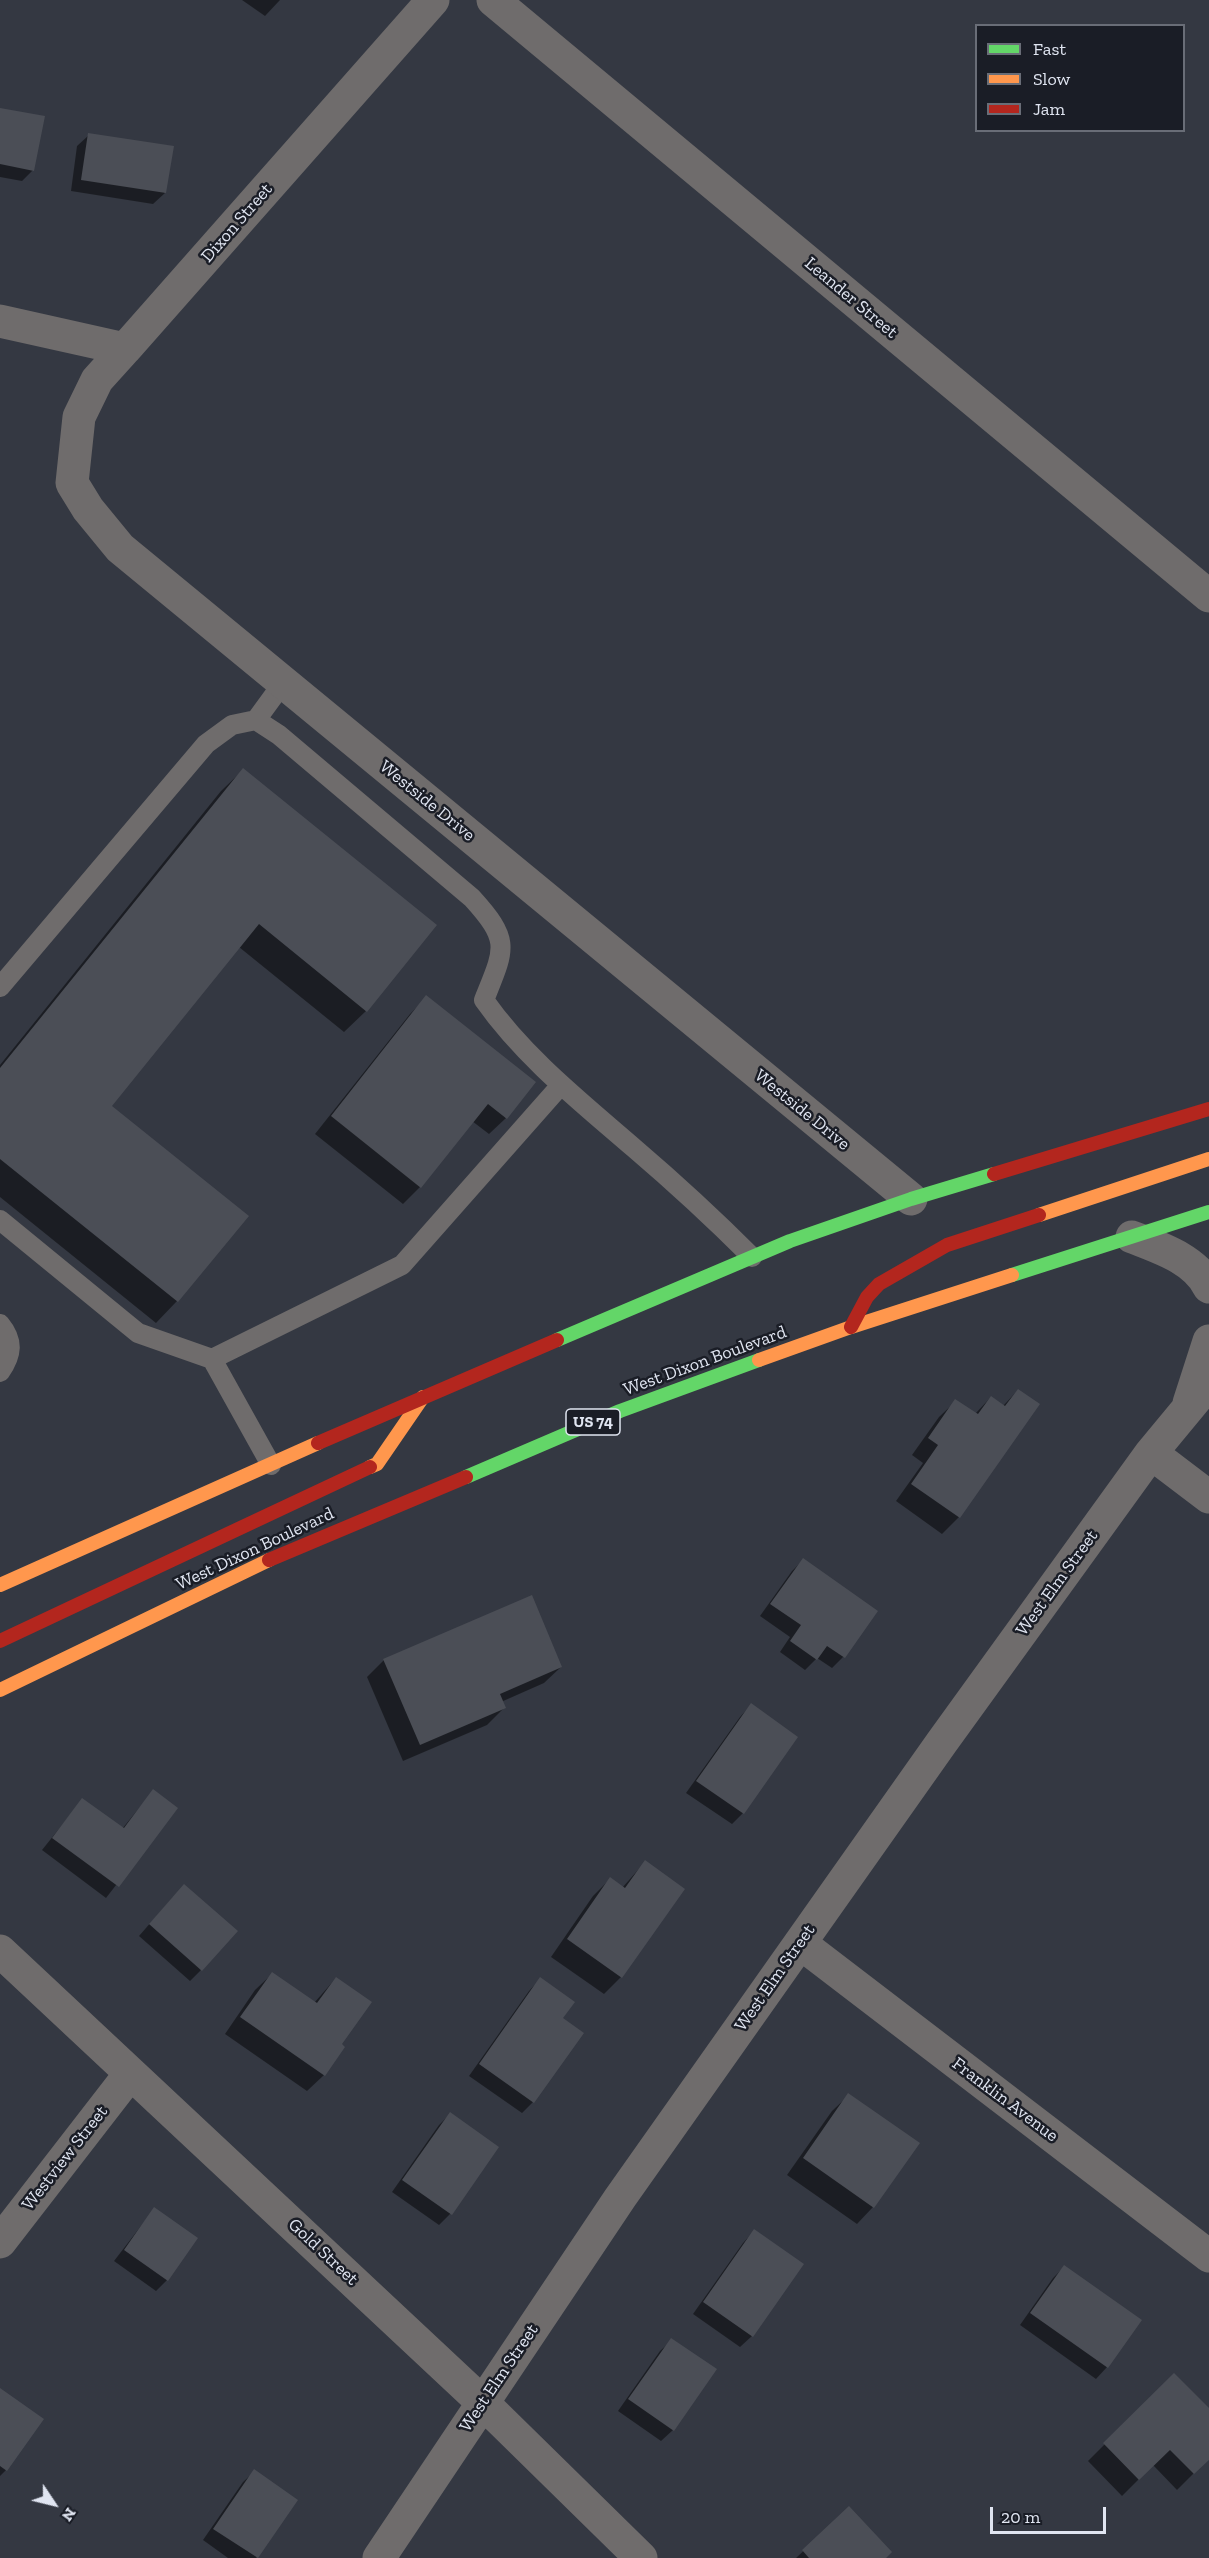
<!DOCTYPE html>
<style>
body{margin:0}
#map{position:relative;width:1209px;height:2558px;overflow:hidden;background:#343842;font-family:"Zilla Slab",serif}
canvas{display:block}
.legend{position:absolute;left:975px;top:24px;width:210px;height:108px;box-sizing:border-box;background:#1a1d26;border:2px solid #696d77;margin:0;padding:8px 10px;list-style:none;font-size:18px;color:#e0e5f1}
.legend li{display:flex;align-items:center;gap:12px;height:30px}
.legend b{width:30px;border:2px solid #696d77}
.north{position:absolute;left:24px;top:2474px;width:60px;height:60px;-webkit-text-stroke:4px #1a1d26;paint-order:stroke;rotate:125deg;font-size:16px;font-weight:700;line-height:24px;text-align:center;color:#e0e5f1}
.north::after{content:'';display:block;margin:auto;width:21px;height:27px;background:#e0e5f1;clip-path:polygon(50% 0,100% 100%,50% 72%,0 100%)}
.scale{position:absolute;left:990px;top:2507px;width:116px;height:27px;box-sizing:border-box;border:3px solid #e0e5f1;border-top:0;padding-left:8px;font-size:18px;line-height:21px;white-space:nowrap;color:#e0e5f1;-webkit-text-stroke:4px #1a1d26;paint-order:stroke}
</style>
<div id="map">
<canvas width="1209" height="2558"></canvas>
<ul class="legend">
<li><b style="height:8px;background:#63d668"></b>Fast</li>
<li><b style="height:8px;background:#ff974d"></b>Slow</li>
<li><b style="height:8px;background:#b3261e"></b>Jam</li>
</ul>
<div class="north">N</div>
<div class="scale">20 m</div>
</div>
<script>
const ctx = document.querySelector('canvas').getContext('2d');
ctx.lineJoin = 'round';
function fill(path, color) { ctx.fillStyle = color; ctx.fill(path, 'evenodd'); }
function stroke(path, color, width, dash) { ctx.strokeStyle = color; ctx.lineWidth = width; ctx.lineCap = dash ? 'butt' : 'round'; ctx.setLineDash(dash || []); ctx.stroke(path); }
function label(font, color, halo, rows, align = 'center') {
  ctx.font = font + ' "Zilla Slab",serif'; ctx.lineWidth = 5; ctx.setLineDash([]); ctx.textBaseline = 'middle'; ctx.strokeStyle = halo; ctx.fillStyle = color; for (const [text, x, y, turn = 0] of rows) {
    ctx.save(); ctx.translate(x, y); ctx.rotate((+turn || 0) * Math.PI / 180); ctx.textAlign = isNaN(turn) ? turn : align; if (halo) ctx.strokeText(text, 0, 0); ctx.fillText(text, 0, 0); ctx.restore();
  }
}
fill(new Path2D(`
 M 242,0 L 280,0 L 265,16 Z
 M 0,110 L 33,170 L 22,181 L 0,177 Z
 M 89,135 L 165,193 L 153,204 L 71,191 L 77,146 Z
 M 243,770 L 366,1011 L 344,1032 L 239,947 L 110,1106 L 246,1216 L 177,1301 L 156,1323 L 0,1197 L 0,1065 L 221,791 Z
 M 427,997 L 506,1118 L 489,1134 L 472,1121 L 420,1187 L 403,1204 L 315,1134 L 410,1014 Z
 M 1018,1390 L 959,1517 L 942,1534 L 896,1501 L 923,1463 L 912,1455 L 939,1417 L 956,1401 L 975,1414 L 991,1397 L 1003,1406 Z
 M 803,1560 L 876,1611 L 843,1657 L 832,1668 L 817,1658 L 805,1670 L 780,1652 L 790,1637 L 760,1616 L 792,1571 Z
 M 384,1660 L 561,1667 L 544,1683 L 501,1702 L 504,1708 L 487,1725 L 403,1761 L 367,1677 Z
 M 751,1705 L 743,1813 L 732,1824 L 686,1793 L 740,1717 Z
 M 153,1791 L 176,1808 L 106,1898 L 42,1850 L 82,1800 L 122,1829 Z
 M 645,1862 L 621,1977 L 604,1994 L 551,1957 L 593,1896 L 610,1879 L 622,1888 Z
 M 173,1897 L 201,1970 L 190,1981 L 139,1936 Z
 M 272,1974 L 314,2003 L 336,1978 L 340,2045 L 324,2075 L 307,2091 L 225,2034 L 255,1990 Z
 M 540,1979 L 561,2019 L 533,2102 L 522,2113 L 469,2076 L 529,1991 Z
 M 849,2095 L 873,2207 L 857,2224 L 787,2175 L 832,2111 Z
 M 450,2114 L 450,2214 L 439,2225 L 392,2192 L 439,2125 Z
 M 154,2209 L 167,2280 L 156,2291 L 114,2261 Z
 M 754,2231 L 802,2264 L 752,2336 L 740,2347 L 693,2314 L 743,2243 Z
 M 1064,2267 L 1107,2367 L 1096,2379 L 1020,2325 L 1053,2278 Z
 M 672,2340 L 673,2430 L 661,2441 L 618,2411 L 660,2351 Z
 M 1174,2375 L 1209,2410 L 1209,2458 L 1177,2490 L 1153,2465 L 1122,2496 L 1088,2461 Z
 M 0,2390 L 6,2470 L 0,2476 Z
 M 255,2471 L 296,2500 L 256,2558 L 228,2558 L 203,2540 L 243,2482 Z
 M 849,2508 L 884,2558 L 796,2558 Z`), '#0007');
fill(new Path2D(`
 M 0,108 L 45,116 L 34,171 L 0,164 Z
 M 88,133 L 174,146 L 166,193 L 81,180 Z
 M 243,768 L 437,925 L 367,1012 L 259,924 L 112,1106 L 249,1216 L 178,1302 L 0,1159 L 0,1068 Z
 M 426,995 L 536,1082 L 507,1119 L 488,1104 L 421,1188 L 331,1116 Z
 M 1018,1389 L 1040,1404 L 960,1518 L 911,1484 L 938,1445 L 928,1438 L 955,1399 L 978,1414 L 991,1396 L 1005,1406 Z
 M 803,1558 L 878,1611 L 845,1658 L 827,1646 L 817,1660 L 790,1641 L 801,1625 L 770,1604 Z
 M 532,1595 L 562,1667 L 500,1694 L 506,1708 L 420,1745 L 383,1659 Z
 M 751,1703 L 798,1737 L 744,1814 L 696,1781 Z
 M 153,1789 L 178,1808 L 119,1887 L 52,1838 L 82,1798 L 124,1828 Z
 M 645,1860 L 685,1889 L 622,1978 L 567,1939 L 610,1877 L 625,1888 Z
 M 184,1884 L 238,1931 L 202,1971 L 149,1924 Z
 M 272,1972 L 317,2003 L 336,1977 L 372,2002 L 342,2044 L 345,2047 L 325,2076 L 240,2017 Z
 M 540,1977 L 575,2002 L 563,2018 L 584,2033 L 534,2103 L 479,2064 Z
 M 848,2093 L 920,2143 L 874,2208 L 803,2158 Z
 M 450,2112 L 499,2147 L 452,2215 L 402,2180 Z
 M 154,2207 L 198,2238 L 168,2281 L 124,2250 Z
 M 754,2229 L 804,2264 L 753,2337 L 703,2302 Z
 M 1064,2265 L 1142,2320 L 1108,2368 L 1030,2313 Z
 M 671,2338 L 717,2369 L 674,2431 L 628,2399 Z
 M 1174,2373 L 1209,2408 L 1209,2460 L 1194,2474 L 1170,2450 L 1139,2480 L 1103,2443 Z
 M 0,2388 L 44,2419 L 7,2471 L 0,2466 Z
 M 254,2469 L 298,2500 L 258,2558 L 213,2529 Z
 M 849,2506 L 892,2552 L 886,2558 L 809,2558 L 802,2550 Z`), '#4b4e56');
stroke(new Path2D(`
 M 256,720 L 283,683
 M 0,987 L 206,744 L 232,725 L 256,720 L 279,735 L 472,898 C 511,941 505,948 484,1000 C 524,1057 581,1102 634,1148 C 675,1183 714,1219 752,1257
 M 0,1220 L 138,1333 L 212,1359 L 271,1465
 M 0,1324 C 14,1341 12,1355 0,1372
 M 212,1359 L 402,1265 L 561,1085`), '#6f6c6c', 20);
stroke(new Path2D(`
 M 493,0 L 1209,596
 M 0,321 L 125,349 L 433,0
 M 125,349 L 97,380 L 79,417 L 72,483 L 88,509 L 120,548 L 911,1199
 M 1132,1237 C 1160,1248 1195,1259 1209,1287
 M 1189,1403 L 1209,1341
 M 1151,1453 L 1209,1497
 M 800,1943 L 1209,2256
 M 0,1951 L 482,2402 L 641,2558
 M 0,2242 L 130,2074
 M 379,2558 L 620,2198 L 942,1742 L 1151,1453 L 1209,1383`), '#6f6c6c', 33);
stroke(new Path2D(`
 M 1012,1275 L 1209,1212
 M 557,1340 L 790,1241 L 911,1199 L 994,1174
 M 466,1477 L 620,1411 L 759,1360`), '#63d668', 14);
stroke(new Path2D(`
 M 1039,1215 L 1209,1159
 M 759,1360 L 851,1327 L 1012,1275
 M 370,1467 L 377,1464 L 423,1397
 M 0,1585 L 318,1443
 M 0,1690 L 269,1560`), '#ff974d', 14);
stroke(new Path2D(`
 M 994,1174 L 1209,1109
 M 851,1327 L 867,1297 L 879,1284 L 947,1245 L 1039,1215
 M 318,1443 L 557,1340
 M 269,1560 L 466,1477
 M 0,1641 L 370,1467`), '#b3261e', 14);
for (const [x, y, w] of [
 [593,1422,54]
]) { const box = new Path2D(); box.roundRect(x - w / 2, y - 13, w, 26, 4.5); ctx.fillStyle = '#1a1d26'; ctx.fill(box); stroke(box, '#e0e5f1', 1.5); }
label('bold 16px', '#e0e5f1', null, [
 ["US 74",593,1422]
]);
label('18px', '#e0e5f1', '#1a1d26', [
 ["Dixon Street",237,223,-49],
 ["Leander Street",851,298,40],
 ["Westside Drive",427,801,39],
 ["Westside Drive",802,1110,39],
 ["West Dixon Boulevard",705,1361,-20],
 ["West Dixon Boulevard",255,1549,-25],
 ["West Elm Street",1057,1583,-54],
 ["West Elm Street",775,1978,-55],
 ["Franklin Avenue",1005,2100,37],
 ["Westview Street",65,2158,-52],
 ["Gold Street",323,2252,43],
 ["West Elm Street",499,2378,-56]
]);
</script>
